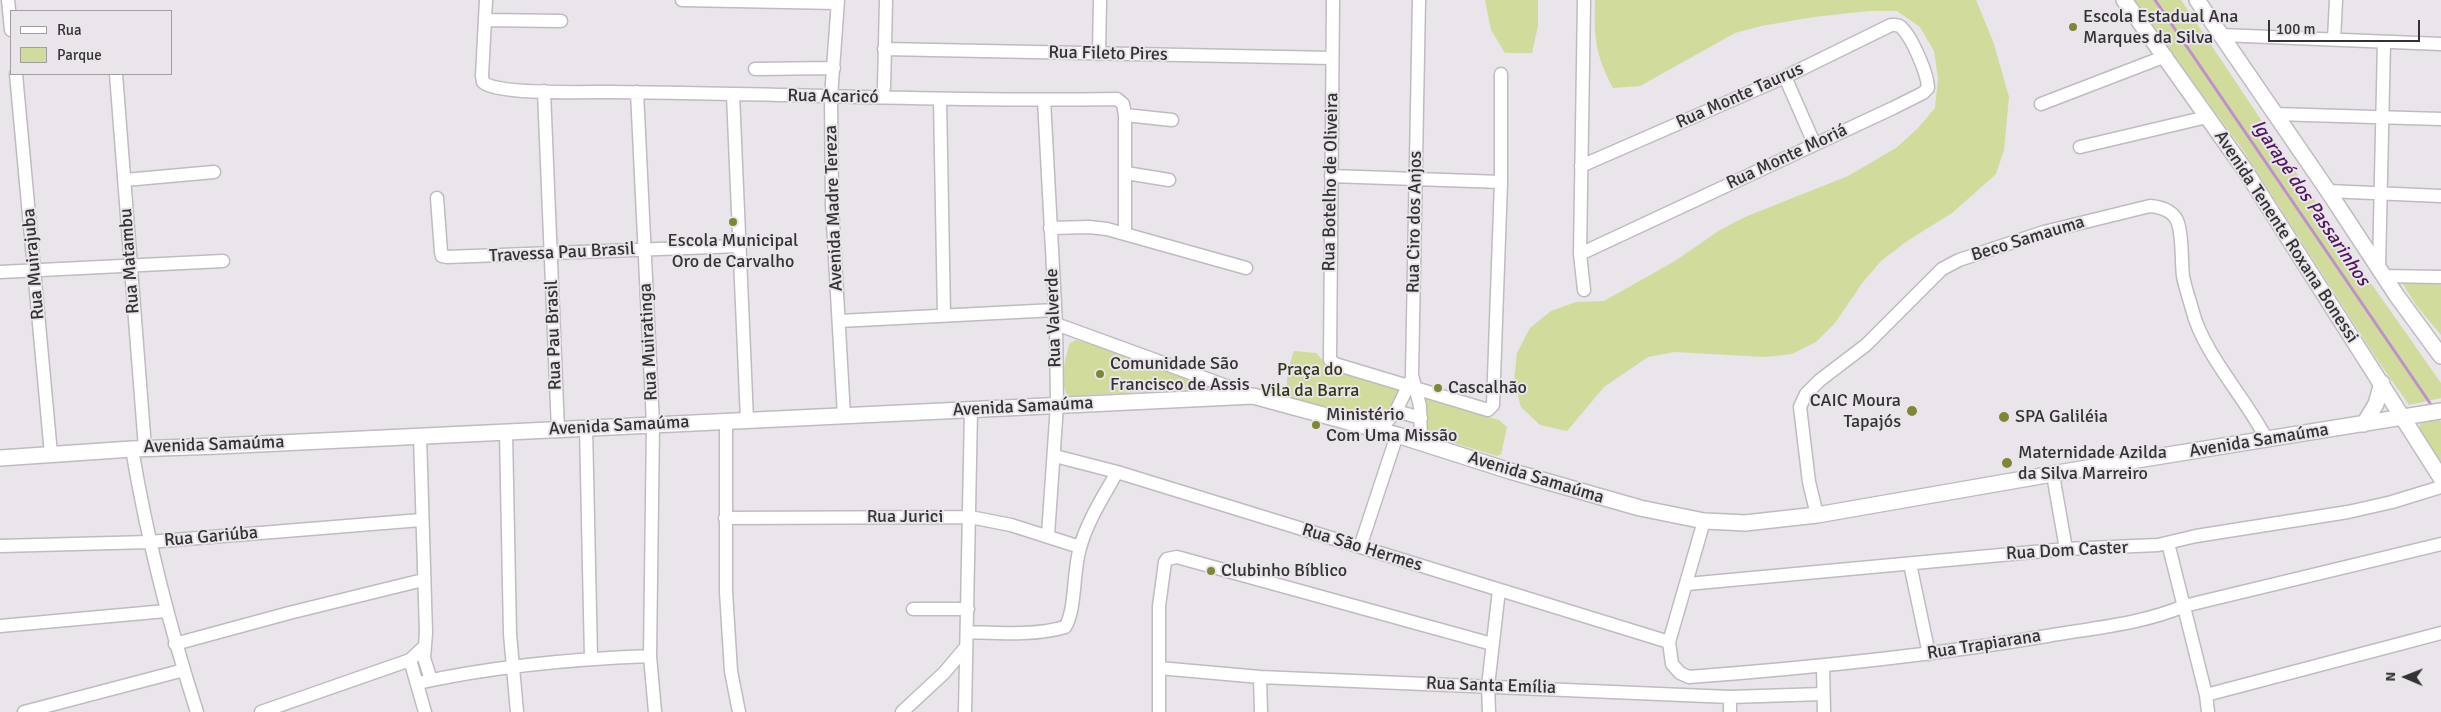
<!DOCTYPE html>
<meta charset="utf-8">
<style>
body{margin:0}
#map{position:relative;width:2441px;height:712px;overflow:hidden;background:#e9e5ea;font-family:Signika,sans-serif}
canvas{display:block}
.legend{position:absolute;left:10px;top:10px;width:162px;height:65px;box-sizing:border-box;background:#e9e5ea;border:1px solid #a19da1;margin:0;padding:6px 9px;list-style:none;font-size:15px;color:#343234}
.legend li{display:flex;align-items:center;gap:10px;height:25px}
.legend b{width:25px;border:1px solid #a19da1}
.north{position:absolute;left:2381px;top:652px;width:50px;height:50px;-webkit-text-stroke:4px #e9e5ea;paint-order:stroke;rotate:271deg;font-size:14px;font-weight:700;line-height:20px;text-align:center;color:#343234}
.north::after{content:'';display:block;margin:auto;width:18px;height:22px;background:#343234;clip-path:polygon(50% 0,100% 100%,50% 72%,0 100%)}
.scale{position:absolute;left:2268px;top:20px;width:152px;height:22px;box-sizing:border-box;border:2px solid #343234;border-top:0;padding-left:6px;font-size:15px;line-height:18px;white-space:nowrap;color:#343234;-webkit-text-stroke:4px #e9e5ea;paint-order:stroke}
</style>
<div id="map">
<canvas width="2441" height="712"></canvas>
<ul class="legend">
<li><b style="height:6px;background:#fff"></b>Rua</li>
<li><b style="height:14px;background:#d0db9c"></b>Parque</li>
</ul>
<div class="north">N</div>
<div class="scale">100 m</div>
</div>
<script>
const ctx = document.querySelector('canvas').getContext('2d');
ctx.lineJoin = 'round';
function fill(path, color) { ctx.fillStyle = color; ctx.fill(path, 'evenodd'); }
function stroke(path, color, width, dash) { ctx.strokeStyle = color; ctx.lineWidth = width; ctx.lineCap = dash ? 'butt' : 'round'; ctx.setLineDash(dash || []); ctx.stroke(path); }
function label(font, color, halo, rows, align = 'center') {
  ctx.font = font + ' Signika,sans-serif'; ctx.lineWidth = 4; ctx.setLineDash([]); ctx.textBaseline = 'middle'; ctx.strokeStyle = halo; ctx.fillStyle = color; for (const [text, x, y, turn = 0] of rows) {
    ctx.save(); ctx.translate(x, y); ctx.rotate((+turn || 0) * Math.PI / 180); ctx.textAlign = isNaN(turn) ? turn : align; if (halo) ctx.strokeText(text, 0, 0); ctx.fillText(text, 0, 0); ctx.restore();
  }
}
fill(new Path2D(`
 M 1485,0 L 1538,0 L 1538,26 L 1532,53 L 1505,53 L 1491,30 Z
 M 1595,0 L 1976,0 L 1994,44 L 2009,97 L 2004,150 L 1996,174 L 1952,213 L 1907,241 L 1881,261 L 1863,282 L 1835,323 L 1816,342 L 1792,354 L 1765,357 L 1675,352 L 1648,357 L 1604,387 L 1567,431 L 1540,425 L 1521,407 L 1514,381 L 1517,353 L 1530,328 L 1551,311 L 1576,302 L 1604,301 L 1675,261 L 1720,230 L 1745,217 L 1848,176 L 1896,148 L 1918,128 L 1935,108 L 1938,78 L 1934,51 L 1920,27 L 1897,11 L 1869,11 L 1814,17 L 1761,26 L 1735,33 L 1640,86 L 1613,88 C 1595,54 1594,38 1595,0 Z
 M 2133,0 L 2181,0 L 2356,262 L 2441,383 L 2441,398 L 2409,405 L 2376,358 L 2243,150 Z
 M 2403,274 L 2441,285 L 2441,335 L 2416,305 L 2399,278 Z
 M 1076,340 C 1106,348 1192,367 1210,388 L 1068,396 C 1059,383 1065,357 1070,343 Z
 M 1294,351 L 1316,353 L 1328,366 L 1401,390 L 1396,406 L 1380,421 C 1365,421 1353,414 1339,409 C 1327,406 1313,406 1301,402 C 1278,395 1289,366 1294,351 Z
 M 1425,399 L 1499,420 L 1507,427 L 1501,454 L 1497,456 L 1434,437 L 1426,427 Z
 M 2438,415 L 2441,422 L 2441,464 C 2433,452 2415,433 2421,419 Z`), '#d0db9c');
stroke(new Path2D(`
 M 2155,0 L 2434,409`), '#bf90cf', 3);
const minor = new Path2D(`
 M 8,0 L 11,30
 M 486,0 L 482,76 L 483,82 C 497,95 586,92 610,92 C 779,93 948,102 1117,99 L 1123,104 L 1125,115 L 1125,233
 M 682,0 L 838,3
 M 838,0 L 831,97 L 832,206 L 844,416
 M 1333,0 L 1330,360 L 1335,364 L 1488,410 L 1493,405 L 1501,182 L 1501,74
 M 1419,0 L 1412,375 L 1420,406 L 1421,442
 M 1584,0 L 1580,254 L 1584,290
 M 485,20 L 561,21
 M 2221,35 L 2441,44
 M 2334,39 L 2336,0
 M 884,49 L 1332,58
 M 1099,54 L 1100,0
 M 755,69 L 834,68
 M 16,74 L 51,454
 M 116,74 L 145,448
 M 1785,77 L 1814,143
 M 884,88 L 886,0
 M 544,91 L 558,430
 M 637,92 L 653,424 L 650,656 L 655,712
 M 733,95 L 747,420
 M 940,99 L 944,316
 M 1044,100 L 1056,324 L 1057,405 L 1048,535
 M 2041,104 L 2166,56
 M 2274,114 L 2441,119
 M 1125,115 L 1172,120
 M 2080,147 L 2207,117
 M 1126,173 L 1169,180
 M 1331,176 L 1501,182
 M 125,180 L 214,172
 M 2328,191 L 2441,196
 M 437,198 L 441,252 L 442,256 L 447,257 L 739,246
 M 1050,228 L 1089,227 L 1107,229 L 1246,268
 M 1580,254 L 1893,108 L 1923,93 L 1928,88 C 1928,74 1912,38 1902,28 C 1899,24 1895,25 1891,25 L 1785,77 L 1581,166
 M 2379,268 L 2384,42
 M 0,272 L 223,261
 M 2384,276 L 2441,277
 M 839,321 L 1055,310
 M 1056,324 L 1251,395
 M 1396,411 L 1421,418
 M 726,421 L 726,592 L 731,671 L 739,712
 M 586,427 L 591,658
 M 1380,430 L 1396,411 L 1411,380
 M 506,433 L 510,634 L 517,712
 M 420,436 L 426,633 L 424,658 L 431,680
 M 132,449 C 147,538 169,625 197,712
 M 1055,456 L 1117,472 L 1669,642
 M 2053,475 L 2066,549
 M 1817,515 L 1809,482 L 1800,407 L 1806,394 L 1820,380 L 1866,345 L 1942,269 L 1959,260 L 2044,232 L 2150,206 C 2161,207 2174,211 2178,223 C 2183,239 2181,259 2183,276 C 2185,287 2189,298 2192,309 C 2203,354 2246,398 2267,440
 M 725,518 L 970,517 L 1011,525 L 1080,547
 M 1704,521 L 1669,642 L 1672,664 L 1680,673 L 1689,677 C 1809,668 1928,656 2047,636 C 2093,628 2142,624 2184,606 L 2441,544
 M 2168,543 L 2206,695 L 2208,712
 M 0,546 L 149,542 L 421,520
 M 1360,547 L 1397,435
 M 1910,564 L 1929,654
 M 1687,584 L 2066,549 L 2158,545 L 2196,536 L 2348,512 L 2392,502 L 2441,487
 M 913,609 L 968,609
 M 0,626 L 166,611
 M 967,632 C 998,633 1035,636 1065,627 C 1076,611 1073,569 1080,548 C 1087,521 1104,496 1117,472
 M 175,644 L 289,613 L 423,580
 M 410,660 L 425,712
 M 1823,667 L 1824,712
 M 1159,668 L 1260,677 L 1730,697 L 1823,694
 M 1260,677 L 1261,712
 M 418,683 C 494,666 572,659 650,656
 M 2206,695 L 2441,633
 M 24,712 L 184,670
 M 261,712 L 410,660 L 424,647
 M 902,712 L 944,673 L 966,647
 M 965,712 L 971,410
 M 1159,712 L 1159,606 L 1165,562 L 1167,559 L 1177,557 L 1492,644
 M 1489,712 L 1488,686 L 1499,590
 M 1730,712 L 1730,697`);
const tertiary = new Path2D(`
 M 2124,0 L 2245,170 L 2441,478
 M 2197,0 L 2328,191 L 2397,296 L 2441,356
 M 2364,424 L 2376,404 L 2382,383
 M 0,458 L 132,449 L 218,446 L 1253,396 L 1397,435 L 1510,471 L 1640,508 L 1704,521 L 1726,522 L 1745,523 L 1817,515 L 2075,470 L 2441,411`);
stroke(minor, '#bfbbc0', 15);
stroke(tertiary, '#bfbbc0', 18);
stroke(minor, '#fff', 12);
stroke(tertiary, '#fff', 15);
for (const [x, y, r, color] of [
 [2073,27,5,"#7d8734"],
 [733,222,5,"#7d8734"],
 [1100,374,5,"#7d8734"],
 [1438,388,5,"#7d8734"],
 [1912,411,6,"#7d8734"],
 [2004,417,6,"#7d8734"],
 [1316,425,5,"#7d8734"],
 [2007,463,6,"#7d8734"],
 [1211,571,5,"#7d8734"]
]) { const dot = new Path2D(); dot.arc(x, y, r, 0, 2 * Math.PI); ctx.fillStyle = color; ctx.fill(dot); stroke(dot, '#e9e5ea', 2); }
label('18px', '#343234', '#e9e5ea', [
 ["Escola Estadual Ana",2083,17],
 ["Marques da Silva",2083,38],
 ["Escola Municipal",733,241,"center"],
 ["Oro de Carvalho",733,262,"center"],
 ["Comunidade São",1110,364],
 ["Francisco de Assis",1110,385],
 ["Cascalhão",1448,388],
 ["CAIC Moura",1901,401,"right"],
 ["Tapajós",1901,422,"right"],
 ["Ministério",1326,415],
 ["Com Uma Missão",1326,436],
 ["SPA Galiléia",2015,417],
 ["Maternidade Azilda",2018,453],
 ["da Silva Marreiro",2018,474],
 ["Clubinho Bíblico",1221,571]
], 'left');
label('18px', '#343234', '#e9e5ea', [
 ["Rua Fileto Pires",1108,54,1],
 ["Rua Monte Taurus",1740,96,-24],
 ["Rua Acaricó",833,97,1],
 ["Rua Monte Moriá",1787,157,-25],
 ["Rua Botelho de Oliveira",1331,182,-89],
 ["Avenida Madre Tereza",834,208,-92],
 ["Rua Ciro dos Anjos",1415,222,-89],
 ["Avenida Tenente Roxana Bonessi",2286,237,57],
 ["Beco Samauma",2028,239,-17],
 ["Travessa Pau Brasil",562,253,-3],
 ["Rua Matambu",130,261,-94],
 ["Rua Muirajuba",34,264,-95],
 ["Rua Valverde",1054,318,-92],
 ["Rua Pau Brasil",554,335,-92],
 ["Rua Muiratinga",649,342,-93],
 ["Avenida Samaúma",1023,407,-3],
 ["Avenida Samaúma",619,426,-3],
 ["Avenida Samaúma",2259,441,-9],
 ["Avenida Samaúma",214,445,-2],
 ["Avenida Samaúma",1536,478,17],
 ["Rua Jurici",905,517],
 ["Rua Gariúba",211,537,-5],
 ["Rua São Hermes",1362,548,17],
 ["Rua Dom Caster",2067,551,-3],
 ["Rua Trapiarana",1984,645,-9],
 ["Rua Santa Emília",1491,686,2]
]);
label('18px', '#333715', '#e9e5ea', [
 ["Praça do",1310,370],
 ["Vila da Barra",1310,391]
]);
label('italic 19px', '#511662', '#e9e5ea', [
 ["Igarapé dos Passarinhos",2310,203,56]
]);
</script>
